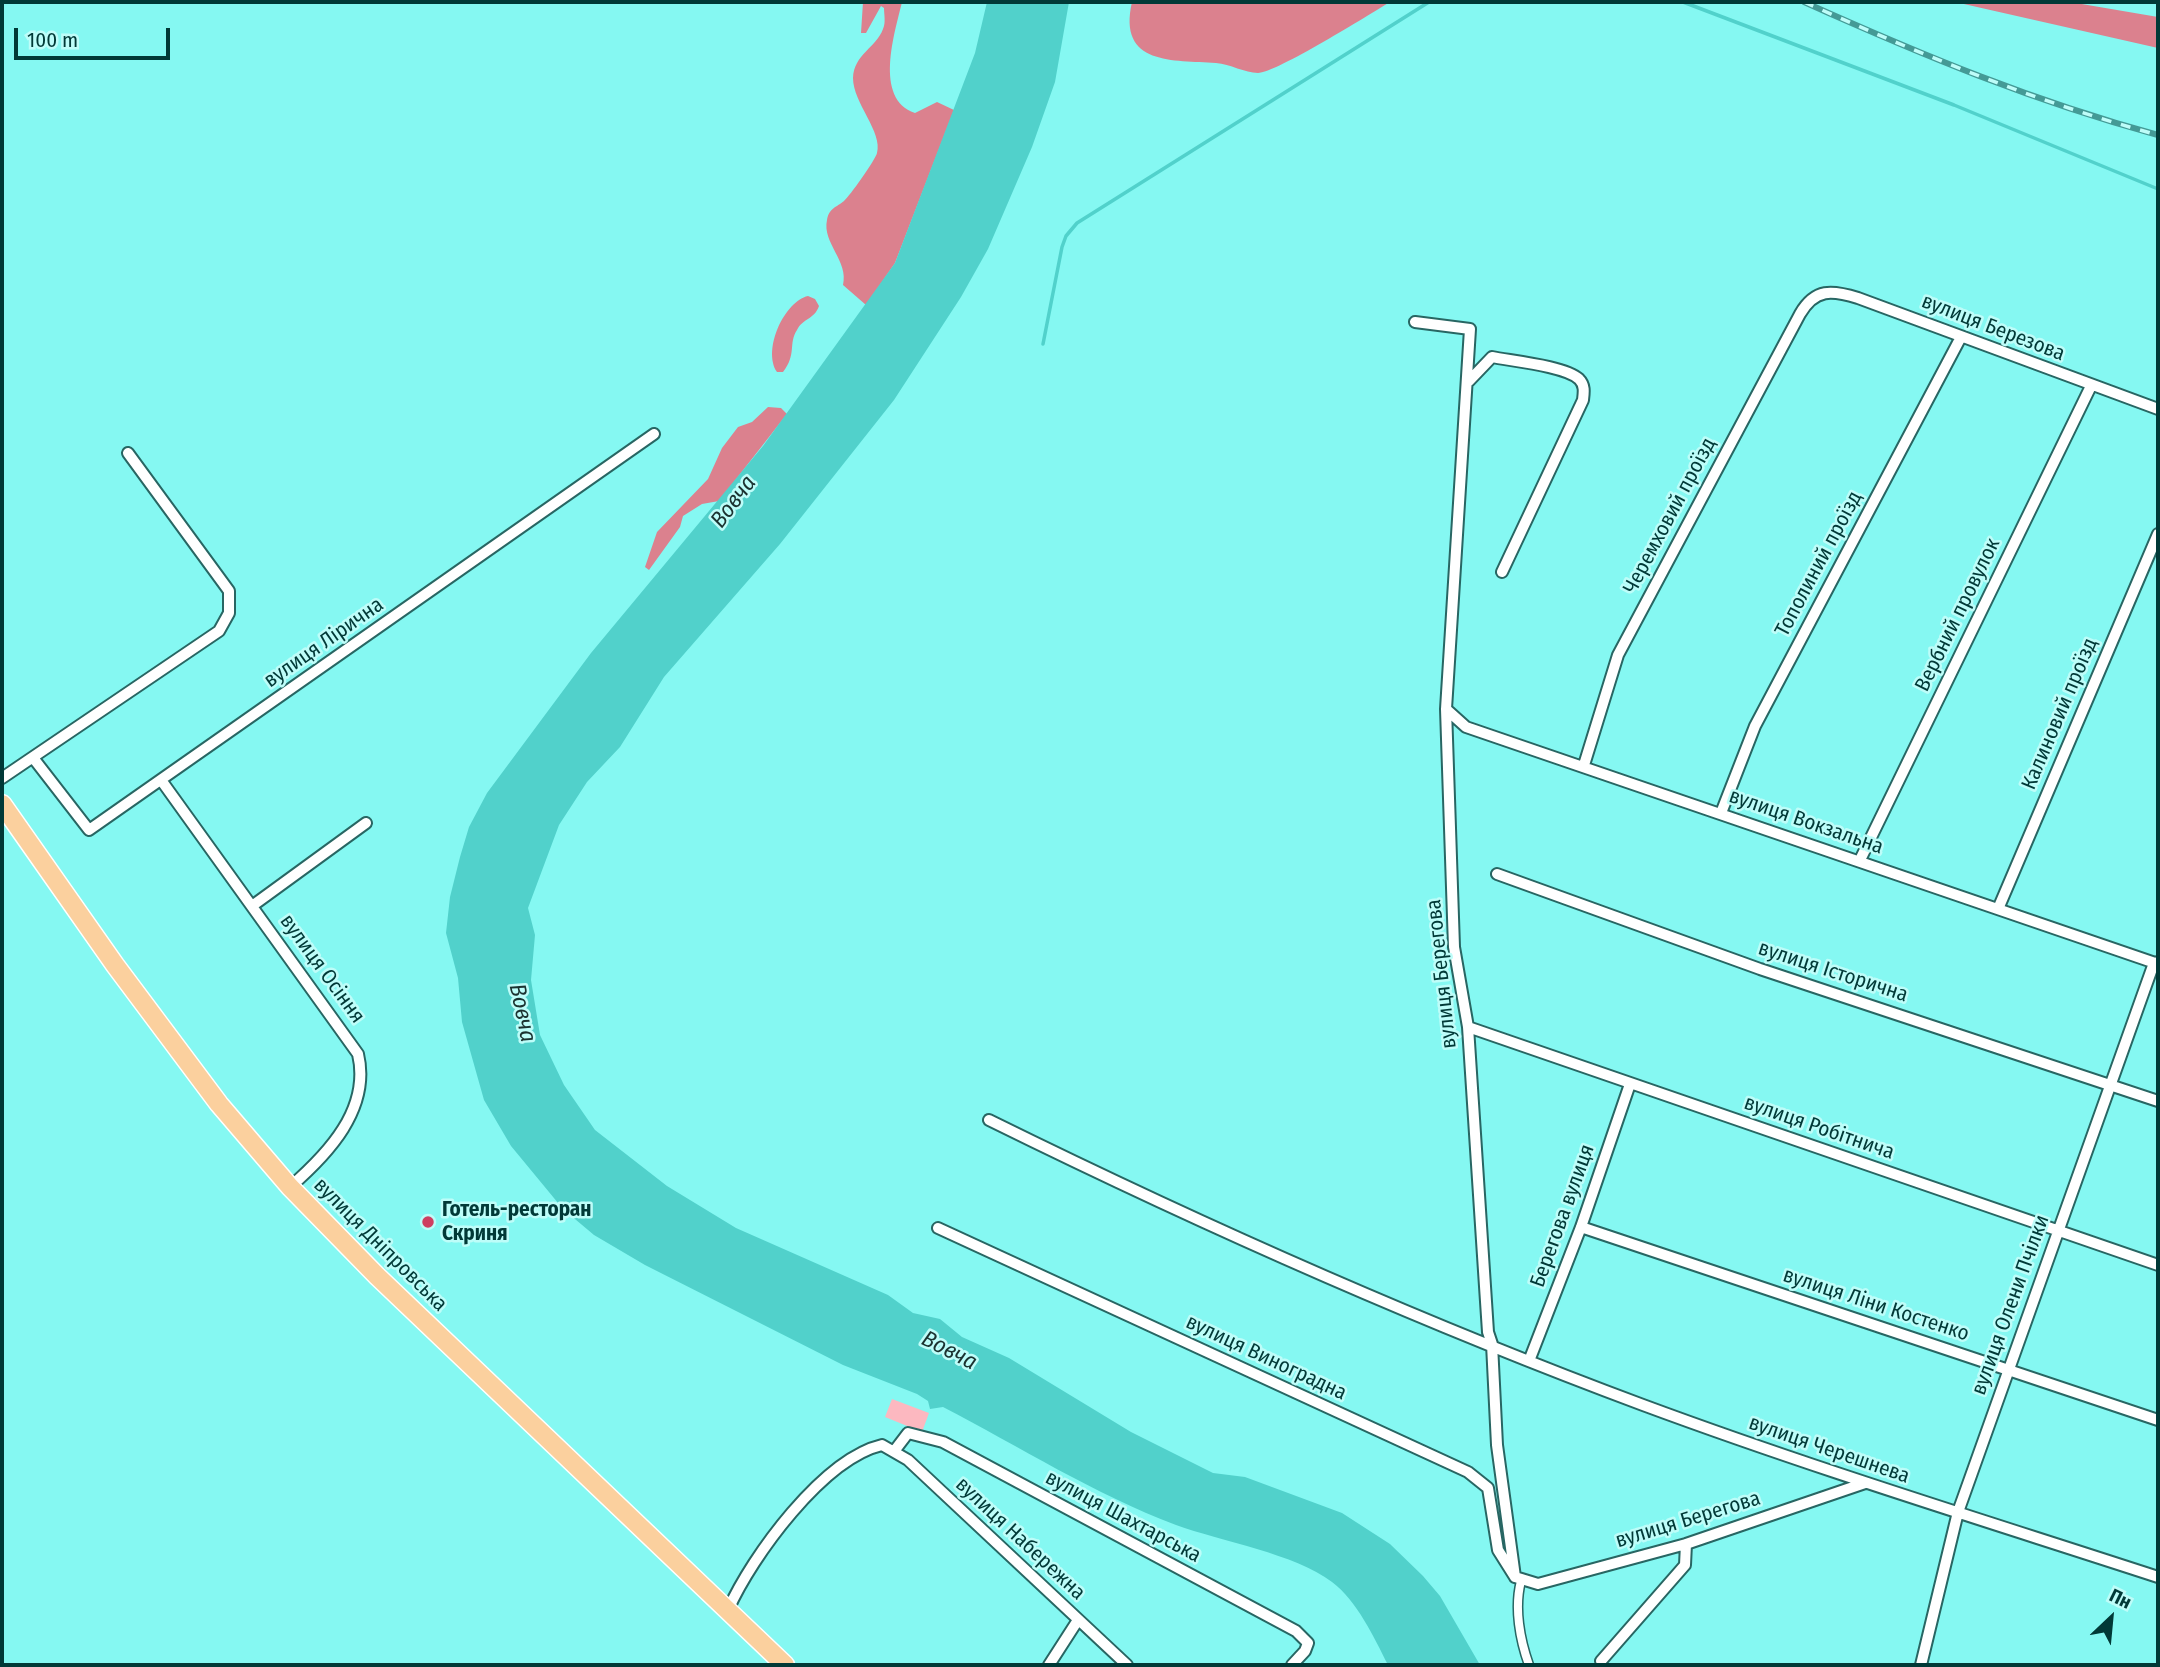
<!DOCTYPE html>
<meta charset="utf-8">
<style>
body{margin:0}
#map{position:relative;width:2160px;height:1667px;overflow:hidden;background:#85f8f2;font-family:"Fira Sans Condensed",sans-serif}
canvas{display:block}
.frame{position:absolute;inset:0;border:4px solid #013937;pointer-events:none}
.north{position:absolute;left:2076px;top:1583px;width:70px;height:70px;-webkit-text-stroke:5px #befdf9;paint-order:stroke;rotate:26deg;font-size:19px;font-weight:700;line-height:28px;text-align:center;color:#013937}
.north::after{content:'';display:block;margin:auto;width:24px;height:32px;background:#013937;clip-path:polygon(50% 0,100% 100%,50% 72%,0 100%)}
.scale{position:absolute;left:14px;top:28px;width:156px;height:32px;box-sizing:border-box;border:4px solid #013937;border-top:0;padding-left:9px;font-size:21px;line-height:24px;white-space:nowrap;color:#013937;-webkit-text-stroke:5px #befdf9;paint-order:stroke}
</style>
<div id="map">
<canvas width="2160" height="1667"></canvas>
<div class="frame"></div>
<div class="north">Пн</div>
<div class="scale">100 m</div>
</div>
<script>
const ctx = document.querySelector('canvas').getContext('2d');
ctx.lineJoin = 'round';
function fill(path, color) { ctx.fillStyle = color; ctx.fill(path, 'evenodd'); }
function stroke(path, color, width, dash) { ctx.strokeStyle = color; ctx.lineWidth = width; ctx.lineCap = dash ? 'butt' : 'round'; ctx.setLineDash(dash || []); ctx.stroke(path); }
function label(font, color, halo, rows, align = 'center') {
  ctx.font = font + ' "Fira Sans Condensed",sans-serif'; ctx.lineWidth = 5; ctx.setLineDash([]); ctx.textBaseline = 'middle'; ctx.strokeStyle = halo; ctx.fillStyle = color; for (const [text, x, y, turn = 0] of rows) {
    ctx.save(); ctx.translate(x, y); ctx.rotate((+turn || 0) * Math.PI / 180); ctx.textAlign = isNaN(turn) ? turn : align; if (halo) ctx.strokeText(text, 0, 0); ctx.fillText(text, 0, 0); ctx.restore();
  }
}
fill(new Path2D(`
 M 892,1399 L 929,1413 L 922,1432 L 885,1417 Z`), '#fcb8c0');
fill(new Path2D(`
 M 863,2 L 902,2 C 895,32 873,99 915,113 L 937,102 L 954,110 L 895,263 L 866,305 L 843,285 C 849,261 822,243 827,220 C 829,208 837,207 844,201 C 849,197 876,159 877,153 C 883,132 853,103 853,78 C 854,54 876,48 883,29 C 886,23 884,14 884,8 L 881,6 L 866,33 L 861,33 Z
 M 1132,2 L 1390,2 C 1370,14 1276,73 1258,73 C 1245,73 1230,64 1216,63 C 1174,60 1117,66 1132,2 Z
 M 1955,2 L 2070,2 L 2158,17 L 2158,48 Z
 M 808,296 L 815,299 L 819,306 C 814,320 803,318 797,330 C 788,344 797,354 783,372 L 777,372 C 762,349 785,301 808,296 Z
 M 768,407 L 781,408 L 787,414 L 719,501 L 702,504 L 683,516 L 680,527 L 649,570 L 645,567 L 657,532 L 708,479 L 722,448 L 738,427 L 752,422 Z`), '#db818e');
fill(new Path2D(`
 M 987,2 L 1069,2 L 1055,82 L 1032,147 L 988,249 L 961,297 L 894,400 L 780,544 L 664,677 L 620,747 L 587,782 L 559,825 L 528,908 L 535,935 L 531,980 L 540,1035 L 564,1085 L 595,1130 L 667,1186 L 736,1228 L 888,1295 L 913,1313 L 940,1319 L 962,1337 L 1009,1358 L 1131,1432 L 1213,1473 L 1245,1477 L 1342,1513 L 1390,1544 L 1423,1576 L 1440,1596 L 1480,1665 L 1388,1665 C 1374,1637 1357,1601 1332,1582 C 1296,1554 1220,1541 1176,1525 C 1094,1494 1020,1447 943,1407 L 930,1409 L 928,1401 L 917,1394 L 843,1365 L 645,1265 L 594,1235 L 563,1209 L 511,1146 L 484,1100 L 462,1022 L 458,978 L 446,933 L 450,897 L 460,857 L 469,827 L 487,793 L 591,653 L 763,446 L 895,263 L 975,53 Z`), '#51d1cb');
stroke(new Path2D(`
 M 1683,2 L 1954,105 L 2158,189
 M 1043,344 L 1062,247 L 1066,236 L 1077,223 L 1429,2`), '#51d1cb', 3.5);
const pedestrian = new Path2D(`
 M 1521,1581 C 1514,1608 1520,1640 1529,1665`);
const minor = new Path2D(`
 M 1415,322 L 1470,329 L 1446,709 L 1454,947 L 1468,1027 L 1488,1332 L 1492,1344 L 1497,1445 L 1515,1577 L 1538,1584 L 1686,1544 L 1865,1483
 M 1469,381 L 1492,357 C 1512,361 1565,366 1579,379 C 1585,385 1584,392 1583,400 L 1502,572
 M 1446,709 L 1466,727 L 2158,964
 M 34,759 L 89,830 L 654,434
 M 1584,765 L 1618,655 L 1800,314 C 1815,288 1832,290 1858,298 L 2158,409
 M 2,778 L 219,631 L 229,613 L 229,591 L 128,453
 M 161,780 L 358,1054 C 371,1109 328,1154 290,1187
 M 1721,813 L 1755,726 L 1961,337
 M 1860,860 L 2091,386
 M 1497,874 L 1760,969 L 2158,1101
 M 252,906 L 366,823
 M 1998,909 L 2158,534
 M 1468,1027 L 2158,1265
 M 989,1120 C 1202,1225 1420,1322 1643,1405 C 1813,1468 1986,1521 2158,1577
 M 1581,1227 L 2158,1420
 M 938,1228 L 1468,1472 L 1488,1488 L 1498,1550 L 1515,1577
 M 1529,1361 L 1581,1227 L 1630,1084
 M 895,1450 L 908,1433 L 943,1442 L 1296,1631 L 1308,1643 L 1305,1651 L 1292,1665
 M 728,1610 C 752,1556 823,1459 882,1445 L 908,1460 L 1127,1665
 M 1601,1661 L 1685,1565 L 1686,1544
 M 1049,1665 L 1078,1620
 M 1921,1665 L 1958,1512 L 2154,963 L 2158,962`);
const trunk = new Path2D(`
 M 2,804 L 115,965 L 219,1104 L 290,1187 L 377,1276 L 785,1665`);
stroke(pedestrian, '#286663', 11);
stroke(minor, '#286663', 14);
stroke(trunk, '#fff', 21);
stroke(pedestrian, '#fff', 8);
stroke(minor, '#fff', 10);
stroke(trunk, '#fbd09e', 18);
const rail = new Path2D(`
 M 1804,2 C 1922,55 2033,101 2158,135`);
stroke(rail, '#449a96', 6);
stroke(rail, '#befdf9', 3.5, [10]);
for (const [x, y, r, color] of [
 [428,1222,7,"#ce3f61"]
]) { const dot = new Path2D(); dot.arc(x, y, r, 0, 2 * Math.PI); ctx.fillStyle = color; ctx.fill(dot); stroke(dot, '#befdf9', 2.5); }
label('21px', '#013937', '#befdf9', [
 ["вулиця Березова",1993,328,21],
 ["Черемховий проїзд",1670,516,-62],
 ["Тополиний проїзд",1819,564,-62],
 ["Вербний провулок",1958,615,-64],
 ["вулиця Лірична",324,643,-35],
 ["Калиновий проїзд",2060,714,-67],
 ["вулиця Вокзальна",1806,822,19],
 ["вулиця Осіння",322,969,54],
 ["вулиця Історична",1833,972,18],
 ["вулиця Берегова",1442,974,-96],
 ["вулиця Робітнича",1819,1128,19],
 ["Берегова вулиця",1563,1216,-70],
 ["вулиця Дніпровська",380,1245,45],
 ["вулиця Ліни Костенко",1876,1305,18],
 ["вулиця Олени Пчілки",2011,1305,-70],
 ["вулиця Виноградна",1266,1358,25],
 ["вулиця Черешнева",1829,1450,19],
 ["вулиця Шахтарська",1123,1517,28],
 ["вулиця Берегова",1688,1520,-17],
 ["вулиця Набережна",1020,1539,43]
]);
label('bold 21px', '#013937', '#befdf9', [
 ["Готель-ресторан",442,1210],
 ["Скриня",442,1234]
], 'left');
label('italic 23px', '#1b3230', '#befdf9', [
 ["Вовча",734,502,-53],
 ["Вовча",522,1013,78],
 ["Вовча",949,1351,27]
]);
</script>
